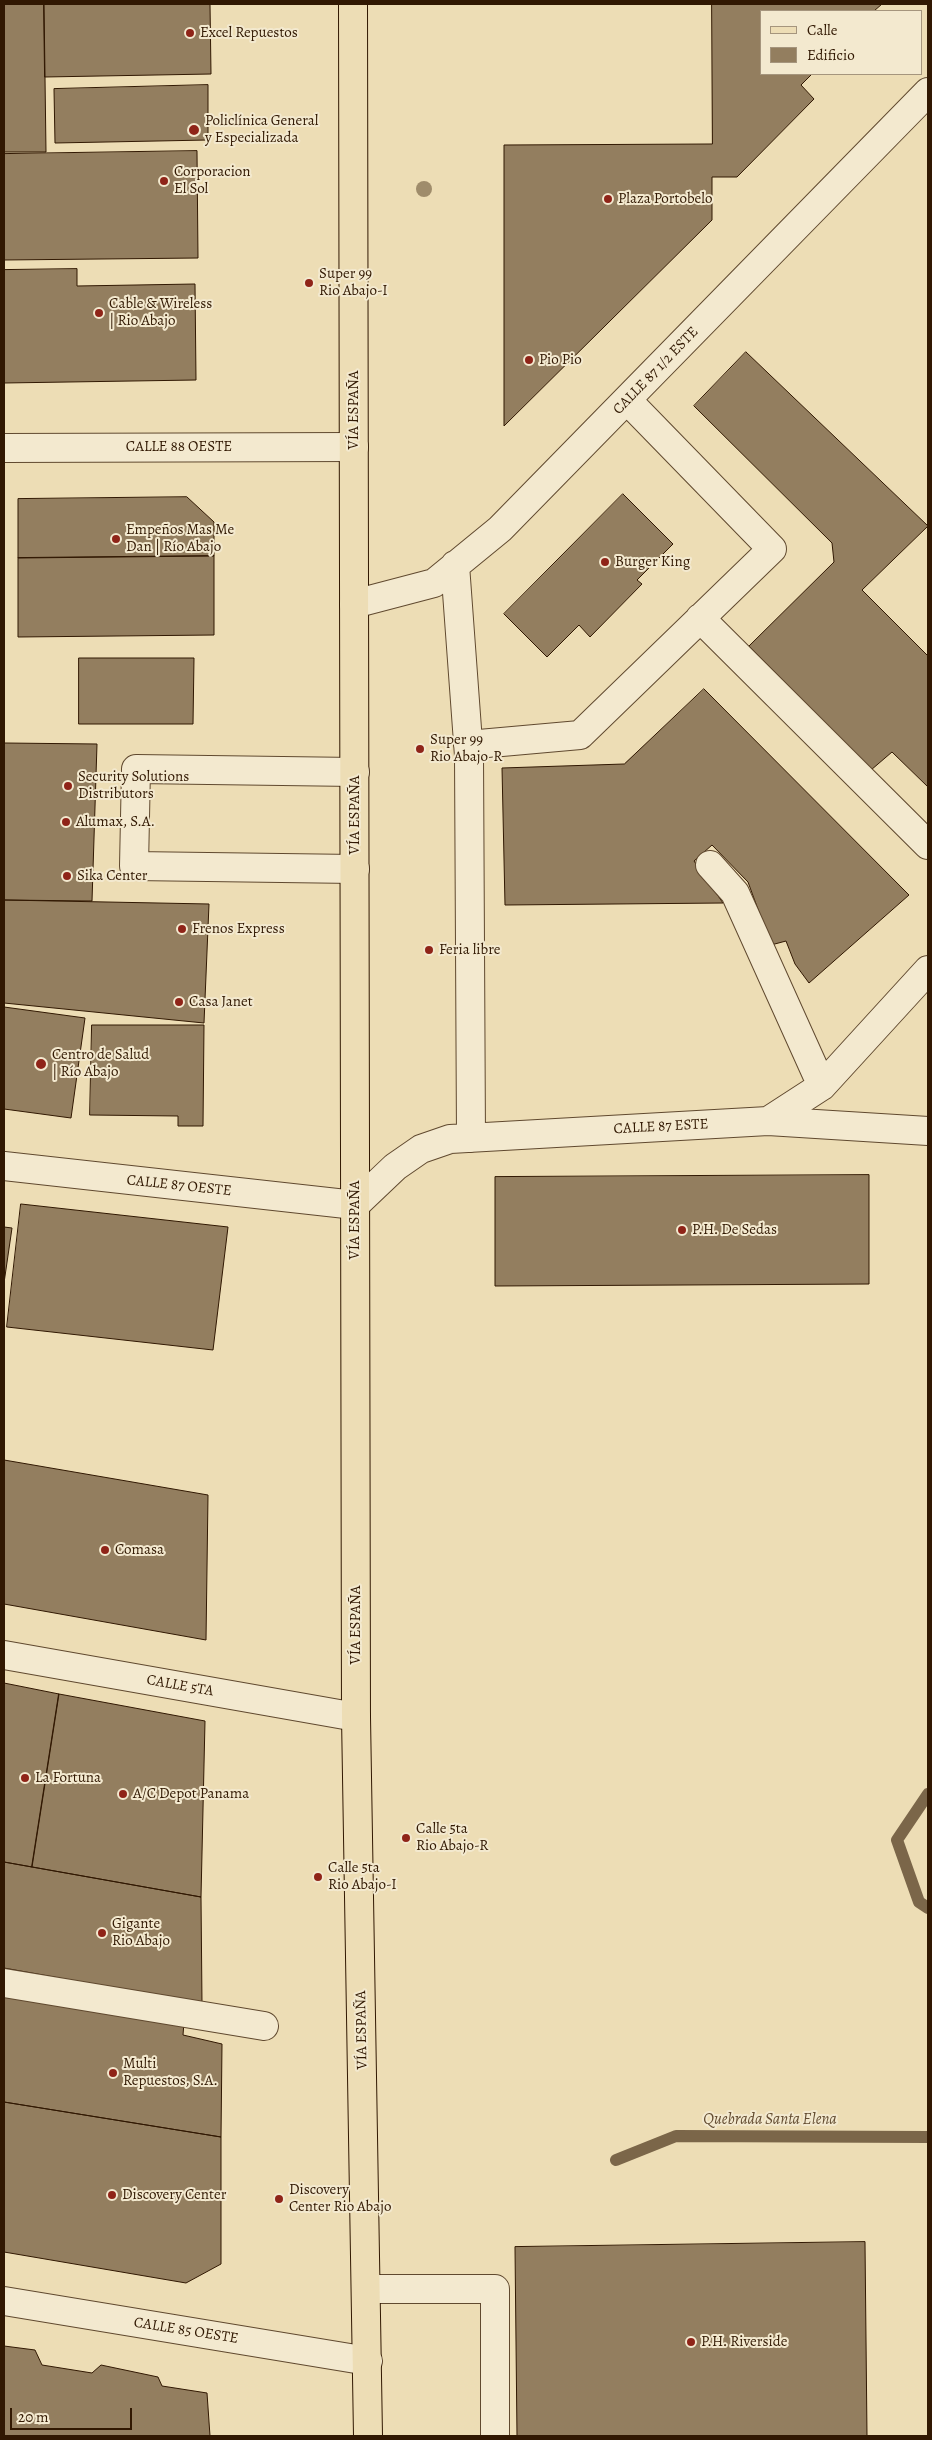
<!DOCTYPE html>
<meta charset="utf-8">
<style>
body{margin:0}
#map{position:relative;width:932px;height:2440px;overflow:hidden;background:#edddb5;font-family:Alegreya,serif}
canvas{display:block}
.frame{position:absolute;inset:0;border:5px solid #311802;pointer-events:none}
.legend{position:absolute;left:760px;top:10px;width:162px;height:65px;box-sizing:border-box;background:#f3e9cf;border:1px solid #a5957d;margin:0;padding:6px 9px;list-style:none;font-size:15px;color:#311802}
.legend li{display:flex;align-items:center;gap:10px;height:25px}
.legend b{width:25px;border:1px solid #a5957d}
.scale{position:absolute;left:10px;top:2408px;width:122px;height:22px;box-sizing:border-box;border:2px solid #311802;border-top:0;padding-left:6px;font-size:15px;line-height:18px;white-space:nowrap;color:#311802;-webkit-text-stroke:4px #f3e9cf;paint-order:stroke}
</style>
<div id="map">
<canvas width="932" height="2440"></canvas>
<div class="frame"></div>
<ul class="legend">
<li><b style="height:6px;background:#edddb5"></b>Calle</li>
<li><b style="height:14px;background:#937e5f"></b>Edificio</li>
</ul>
<div class="scale">20 m</div>
</div>
<script>
const ctx = document.querySelector('canvas').getContext('2d');
ctx.lineJoin = 'round';
function stroke(path, color, width, dash) { ctx.strokeStyle = color; ctx.lineWidth = width; ctx.lineCap = dash ? 'butt' : 'round'; ctx.setLineDash(dash || []); ctx.stroke(path); }
function fill(path, color) { ctx.fillStyle = color; ctx.fill(path, 'evenodd'); }
function label(font, color, halo, rows, align = 'center') {
  ctx.font = font + ' Alegreya,serif'; ctx.lineWidth = 4; ctx.setLineDash([]); ctx.textBaseline = 'middle'; ctx.strokeStyle = halo; ctx.fillStyle = color; for (const [text, x, y, turn = 0] of rows) {
    ctx.save(); ctx.translate(x, y); ctx.rotate((+turn || 0) * Math.PI / 180); ctx.textAlign = isNaN(turn) ? turn : align; if (halo) ctx.strokeText(text, 0, 0); ctx.fillText(text, 0, 0); ctx.restore();
  }
}
stroke(new Path2D(`
 M 928,1794 L 897,1840 L 919,1902 L 928,1908
 M 616,2160 L 676,2136 L 928,2137`), '#7b6649', 12);
const building = new Path2D(`
 M 4,4 L 44,4 L 46,152 L 4,152 Z
 M 44,4 L 210,4 L 211,74 L 45,77 Z
 M 712,4 L 882,4 L 874,11 L 761,11 L 761,74 L 812,74 L 801,85 L 814,99 L 737,177 L 712,177 L 712,220 L 504,426 L 504,145 L 712,144 Z
 M 208,85 L 208,140 L 55,143 L 54,89 Z
 M 197,151 L 198,258 L 4,260 L 4,154 Z
 M 77,269 L 77,286 L 195,284 L 196,380 L 4,383 L 4,270 Z
 M 746,352 L 928,526 L 862,590 L 928,656 L 928,787 L 892,752 L 871,770 L 749,646 L 834,562 L 832,543 L 694,406 Z
 M 623,494 L 673,544 L 637,580 L 642,584 L 590,637 L 579,625 L 547,657 L 504,614 Z
 M 187,497 L 214,522 L 214,556 L 18,558 L 18,499 Z
 M 214,556 L 214,635 L 18,637 L 18,558 Z
 M 79,658 L 194,658 L 193,724 L 79,724 Z
 M 704,689 L 909,895 L 809,983 L 795,964 L 786,941 L 771,945 L 748,882 L 712,845 L 694,861 L 723,903 L 505,905 L 502,768 L 624,764 Z
 M 4,743 L 97,744 L 92,901 L 4,900 Z
 M 4,900 L 209,904 L 204,1023 L 4,1003 Z
 M 4,1007 L 85,1018 L 71,1118 L 4,1109 Z
 M 92,1025 L 204,1025 L 203,1126 L 178,1126 L 178,1116 L 90,1115 Z
 M 869,1175 L 869,1284 L 495,1286 L 495,1177 Z
 M 21,1204 L 228,1227 L 213,1350 L 7,1327 Z
 M 4,1227 L 12,1228 L 4,1283 Z
 M 4,1460 L 208,1495 L 206,1640 L 4,1604 Z
 M 4,1683 L 59,1694 L 32,1867 L 4,1862 Z
 M 59,1694 L 205,1721 L 201,1897 L 32,1867 Z
 M 4,1862 L 201,1897 L 202,2004 L 4,1968 Z
 M 4,1990 L 184,2022 L 183,2035 L 222,2044 L 221,2137 L 4,2102 Z
 M 4,2102 L 221,2137 L 221,2264 L 186,2283 L 4,2252 Z
 M 865,2242 L 867,2436 L 517,2436 L 515,2247 Z
 M 4,2346 L 35,2350 L 42,2365 L 92,2373 L 101,2365 L 158,2377 L 162,2386 L 207,2393 L 210,2436 L 4,2436 Z`);
fill(building, '#937e5f');
stroke(building, '#311802', 1);
const minor = new Path2D(`
 M 4,448 L 354,447
 M 455,565 L 469,756 L 471,1138
 M 354,604 L 434,583 L 500,529 L 928,92
 M 700,618 L 928,845
 M 468,745 L 580,735 L 772,549 L 627,400
 M 710,865 L 735,893 L 822,1086
 M 355,869 L 134,866 L 136,769 L 355,772
 M 768,1121 L 928,1131
 M 4,1166 L 355,1205 L 395,1167 L 421,1149 L 450,1139 L 768,1121 L 822,1086 L 928,970
 M 4,1655 L 356,1717
 M 4,1983 L 264,2026
 M 366,2289 L 495,2289 L 495,2436
 M 4,2301 L 368,2361`);
const major = new Path2D(`
 M 353,4 L 356,1717 L 368,2436`);
stroke(minor, '#60492f', 30);
stroke(major, '#311802', 30);
stroke(minor, '#f3e9cf', 28);
stroke(major, '#edddb5', 28);
ctx.fillStyle = '#9f8c6b';
for (const [x, y] of [
 [424,189]
]) { ctx.beginPath(); ctx.arc(x, y, 8, 0, 2 * Math.PI); ctx.fill(); }
for (const [x, y, r, color] of [
 [190,33,5,"#8f2418"],
 [194,130,6,"#8f2418"],
 [164,181,5,"#8f2418"],
 [608,199,5,"#8f2418"],
 [309,283,5,"#8f2418"],
 [99,313,5,"#8f2418"],
 [529,360,5,"#8f2418"],
 [116,539,5,"#8f2418"],
 [605,562,5,"#8f2418"],
 [420,749,5,"#8f2418"],
 [68,786,5,"#8f2418"],
 [66,822,5,"#8f2418"],
 [67,876,5,"#8f2418"],
 [182,929,5,"#8f2418"],
 [429,950,5,"#8f2418"],
 [179,1002,5,"#8f2418"],
 [41,1064,6,"#8f2418"],
 [682,1230,5,"#8f2418"],
 [105,1550,5,"#8f2418"],
 [25,1778,5,"#8f2418"],
 [123,1794,5,"#8f2418"],
 [406,1838,5,"#8f2418"],
 [318,1877,5,"#8f2418"],
 [102,1933,5,"#8f2418"],
 [113,2073,5,"#8f2418"],
 [112,2195,5,"#8f2418"],
 [279,2199,5,"#8f2418"],
 [691,2342,5,"#8f2418"]
]) { const dot = new Path2D(); dot.arc(x, y, r, 0, 2 * Math.PI); ctx.fillStyle = color; ctx.fill(dot); stroke(dot, '#f3e9cf', 2); }
label('15px', '#311802', '#f3e9cf', [
 ["Excel Repuestos",200,33],
 ["Policlínica General",205,121],
 ["y Especializada",205,138],
 ["Corporacion",174,172],
 ["El Sol",174,189],
 ["Plaza Portobelo",618,199],
 ["Super 99",319,274],
 ["Rio Abajo-I",319,291],
 ["Cable & Wireless",109,304],
 ["| Rio Abajo",109,321],
 ["Pio Pio",539,360],
 ["Empeños Mas Me",126,530],
 ["Dan | Río Abajo",126,547],
 ["Burger King",615,562],
 ["Super 99",430,740],
 ["Rio Abajo-R",430,757],
 ["Security Solutions",78,777],
 ["Distributors",78,794],
 ["Alumax, S.A.",76,822],
 ["Sika Center",77,876],
 ["Frenos Express",192,929],
 ["Feria libre",439,950],
 ["Casa Janet",189,1002],
 ["Centro de Salud",52,1055],
 ["| Río Abajo",52,1072],
 ["P.H. De Sedas",692,1230],
 ["Comasa",115,1550],
 ["La Fortuna",35,1778],
 ["A/C Depot Panama",133,1794],
 ["Calle 5ta",416,1829],
 ["Rio Abajo-R",416,1846],
 ["Calle 5ta",328,1868],
 ["Rio Abajo-I",328,1885],
 ["Gigante",112,1924],
 ["Rio Abajo",112,1941],
 ["Multi",123,2064],
 ["Repuestos, S.A.",123,2081],
 ["Discovery",289,2190],
 ["Center Rio Abajo",289,2207],
 ["Discovery Center",122,2195],
 ["P.H. Riverside",701,2342]
], 'left');
label('15px', '#311802', '#f3e9cf', [
 ["CALLE 87 1/2 ESTE",656,371,-46],
 ["VÍA ESPAÑA",354,410,-90],
 ["CALLE 88 OESTE",179,447],
 ["VÍA ESPAÑA",355,815,-90],
 ["CALLE 87 ESTE",661,1127,-3],
 ["CALLE 87 OESTE",179,1186,6],
 ["VÍA ESPAÑA",355,1220,-90],
 ["VÍA ESPAÑA",356,1625,-90],
 ["CALLE 5TA",180,1686,10],
 ["VÍA ESPAÑA",362,2030,-91],
 ["CALLE 85 OESTE",186,2331,9]
]);
label('italic 16px', '#634c31', '#f3e9cf', [
 ["Quebrada Santa Elena",770,2120]
]);
</script>
